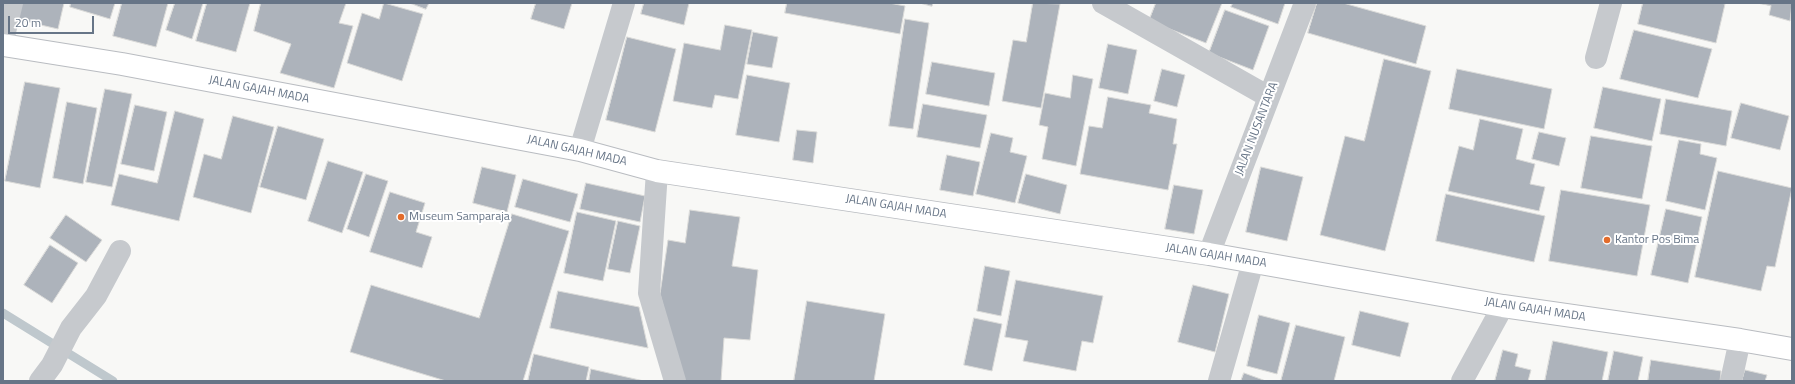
<!DOCTYPE html>
<style>
body{margin:0}
#map{position:relative;width:1795px;height:384px;overflow:hidden;background:#f8f8f6;font-family:"Titillium Web",sans-serif}
canvas{display:block}
.frame{position:absolute;inset:0;border:4px solid #677587;pointer-events:none}
.scale{position:absolute;left:8px;top:16px;width:86px;height:18px;box-sizing:border-box;border:2px solid #677587;border-top:0;padding-left:5px;font-size:12px;line-height:14px;white-space:nowrap;color:#677587;-webkit-text-stroke:3px #fff;paint-order:stroke}
</style>
<div id="map">
<canvas width="1795" height="384"></canvas>
<div class="frame"></div>
<div class="scale">20 m</div>
</div>
<script>
const ctx = document.querySelector('canvas').getContext('2d');
ctx.lineJoin = 'round';
function stroke(path, color, width, dash) { ctx.strokeStyle = color; ctx.lineWidth = width; ctx.lineCap = dash ? 'butt' : 'round'; ctx.setLineDash(dash || []); ctx.stroke(path); }
function fill(path, color) { ctx.fillStyle = color; ctx.fill(path, 'evenodd'); }
function label(font, color, halo, rows, align = 'center') {
  ctx.font = font + ' "Titillium Web",sans-serif'; ctx.lineWidth = 4; ctx.setLineDash([]); ctx.textBaseline = 'middle'; ctx.strokeStyle = halo; ctx.fillStyle = color; for (const [text, x, y, turn = 0] of rows) {
    ctx.save(); ctx.translate(x, y); ctx.rotate((+turn || 0) * Math.PI / 180); ctx.textAlign = isNaN(turn) ? turn : align; if (halo) ctx.strokeText(text, 0, 0); ctx.fillText(text, 0, 0); ctx.restore();
  }
}
stroke(new Path2D(`
 M 3,313 L 113,381`), '#bfc8cd', 9);
const building = new Path2D(`
 M 19,3 L 64,3 L 58,29 L 15,19 Z
 M 71,3 L 115,3 L 110,19 L 70,7 Z
 M 122,3 L 168,3 L 156,47 L 113,36 Z
 M 175,3 L 203,3 L 192,39 L 166,30 Z
 M 207,3 L 250,3 L 236,52 L 196,41 Z
 M 261,3 L 346,3 L 339,23 L 353,26 L 334,88 L 280,73 L 291,44 L 254,31 Z
 M 384,3 L 423,14 L 402,81 L 347,63 L 362,13 L 379,19 Z
 M 410,3 L 429,3 L 426,9 Z
 M 536,3 L 572,3 L 564,29 L 531,19 Z
 M 644,3 L 689,3 L 684,25 L 641,14 Z
 M 787,3 L 889,3 L 905,6 L 900,34 L 785,13 Z
 M 920,3 L 933,3 L 932,6 Z
 M 1033,3 L 1060,4 L 1041,108 L 1002,101 L 1013,40 L 1026,42 Z
 M 1156,3 L 1222,3 L 1206,43 L 1149,21 Z
 M 1233,3 L 1285,3 L 1278,24 L 1231,7 Z
 M 1317,3 L 1343,3 L 1426,26 L 1416,64 L 1308,33 Z
 M 1643,3 L 1720,3 L 1725,4 L 1716,43 L 1638,24 Z
 M 1757,3 L 1792,3 L 1790,21 L 1769,15 L 1771,6 Z
 M 1225,10 L 1269,26 L 1253,70 L 1209,53 Z
 M 905,19 L 929,23 L 913,129 L 889,126 Z
 M 725,25 L 752,30 L 738,99 L 715,95 L 712,108 L 673,101 L 684,43 L 720,50 Z
 M 1634,30 L 1712,49 L 1698,98 L 1620,79 Z
 M 753,32 L 778,37 L 772,68 L 747,64 Z
 M 627,37 L 676,49 L 655,132 L 606,120 Z
 M 1108,44 L 1137,50 L 1128,94 L 1099,88 Z
 M 1384,59 L 1431,71 L 1385,251 L 1320,235 L 1345,136 L 1364,141 Z
 M 932,62 L 995,73 L 989,106 L 926,94 Z
 M 1162,69 L 1185,75 L 1177,107 L 1154,101 Z
 M 1457,69 L 1552,89 L 1544,129 L 1449,109 Z
 M 747,75 L 790,83 L 779,142 L 736,135 Z
 M 1073,75 L 1093,79 L 1076,166 L 1042,159 L 1048,127 L 1039,125 L 1045,93 L 1070,98 Z
 M 25,82 L 60,88 L 40,188 L 5,181 Z
 M 1603,87 L 1661,99 L 1652,141 L 1594,128 Z
 M 105,89 L 132,94 L 112,187 L 86,182 Z
 M 1108,97 L 1151,105 L 1149,113 L 1177,119 L 1173,144 L 1177,144 L 1168,190 L 1080,174 L 1089,126 L 1102,128 Z
 M 1666,99 L 1732,111 L 1726,146 L 1660,134 Z
 M 67,102 L 97,108 L 83,184 L 53,178 Z
 M 1741,103 L 1789,116 L 1780,150 L 1731,138 Z
 M 923,104 L 987,115 L 980,148 L 917,137 Z
 M 135,105 L 167,112 L 154,171 L 121,164 Z
 M 175,111 L 204,119 L 179,221 L 111,205 L 119,174 L 157,183 Z
 M 233,116 L 274,127 L 251,213 L 193,197 L 204,154 L 221,159 Z
 M 1480,119 L 1523,129 L 1516,159 L 1535,164 L 1530,184 L 1545,187 L 1539,211 L 1448,191 L 1459,146 L 1473,150 Z
 M 278,126 L 324,139 L 306,200 L 260,187 Z
 M 797,130 L 817,132 L 813,163 L 793,160 Z
 M 1539,132 L 1566,138 L 1559,166 L 1532,159 Z
 M 991,133 L 1013,138 L 1010,152 L 1027,156 L 1015,203 L 976,194 Z
 M 1591,136 L 1652,146 L 1642,199 L 1581,188 Z
 M 1679,140 L 1701,144 L 1700,154 L 1717,158 L 1705,210 L 1666,201 Z
 M 947,155 L 980,162 L 973,196 L 940,190 Z
 M 328,161 L 363,172 L 342,233 L 308,221 Z
 M 482,167 L 516,175 L 507,212 L 473,203 Z
 M 1261,167 L 1303,177 L 1287,241 L 1246,232 Z
 M 1718,171 L 1792,188 L 1775,267 L 1767,266 L 1761,291 L 1695,277 Z
 M 366,174 L 388,181 L 369,237 L 347,229 Z
 M 1026,174 L 1067,185 L 1060,214 L 1018,203 Z
 M 523,179 L 578,194 L 570,222 L 515,207 Z
 M 586,183 L 645,196 L 640,222 L 580,209 Z
 M 1174,185 L 1203,190 L 1194,234 L 1165,229 Z
 M 1561,190 L 1650,205 L 1637,276 L 1549,261 Z
 M 390,192 L 425,203 L 416,232 L 432,237 L 422,268 L 370,252 Z
 M 1446,194 L 1545,216 L 1534,262 L 1436,241 Z
 M 1666,209 L 1702,217 L 1688,283 L 1651,275 Z
 M 690,210 L 740,217 L 732,266 L 758,270 L 750,340 L 724,338 L 721,381 L 683,381 L 660,294 L 668,240 L 685,243 Z
 M 577,212 L 616,221 L 603,281 L 564,273 Z
 M 512,214 L 569,231 L 523,381 L 446,381 L 350,352 L 371,285 L 479,318 Z
 M 66,215 L 102,240 L 86,262 L 50,238 Z
 M 618,221 L 640,226 L 630,273 L 608,269 Z
 M 50,245 L 78,263 L 52,303 L 24,285 Z
 M 985,266 L 1010,271 L 1001,316 L 977,311 Z
 M 1016,280 L 1103,296 L 1093,343 L 1082,341 L 1076,371 L 1023,361 L 1028,341 L 1005,337 Z
 M 1193,285 L 1229,294 L 1215,352 L 1178,342 Z
 M 558,291 L 639,307 L 648,348 L 550,328 Z
 M 807,301 L 885,314 L 874,381 L 794,381 Z
 M 1360,311 L 1409,323 L 1400,357 L 1352,345 Z
 M 1259,315 L 1290,323 L 1277,374 L 1247,366 Z
 M 974,318 L 1002,324 L 992,371 L 964,365 Z
 M 1296,325 L 1345,337 L 1334,381 L 1281,381 Z
 M 1553,341 L 1608,352 L 1602,381 L 1545,381 Z
 M 1503,350 L 1518,354 L 1515,366 L 1531,370 L 1528,381 L 1495,381 Z
 M 1614,351 L 1643,357 L 1638,381 L 1608,381 Z
 M 534,354 L 589,367 L 586,381 L 528,381 Z
 M 1651,360 L 1721,371 L 1720,381 L 1648,381 Z
 M 591,369 L 644,381 L 589,381 Z
 M 1745,370 L 1767,375 L 1765,381 L 1742,381 Z
 M 1244,373 L 1266,381 L 1241,381 Z`);
fill(building, '#adb3bb');
stroke(building, '#dadad8', 1);
const major = new Path2D(`
 M 3,45 L 122,64 L 580,150 L 657,171 L 1209,254 L 1503,306 L 1740,340 L 1792,349`);
stroke(major, '#b9bcc1', 24);
stroke(new Path2D(`
 M 1103,3 L 1269,97
 M 3,40 L 12,3
 M 1596,58 L 1611,3
 M 580,150 L 624,3
 M 657,171 L 649,293 L 675,381
 M 1209,254 L 1305,3
 M 40,381 L 52,365 L 71,328 L 96,296 L 120,251
 M 1219,381 L 1253,262
 M 1462,381 L 1503,306
 M 1731,381 L 1740,340`), '#c6c9cd', 22);
stroke(major, '#fff', 22);
for (const [x, y, r, color] of [
 [401,217,4,"#e36c2b"],
 [1607,240,4,"#e36c2b"]
]) { const dot = new Path2D(); dot.arc(x, y, r, 0, 2 * Math.PI); ctx.fillStyle = color; ctx.fill(dot); stroke(dot, '#fff', 1.5); }
label('12px', '#677587', '#fff', [
 ["JALAN GAJAH MADA",259,90,11],
 ["JALAN NUSANTARA",1257,129,-69],
 ["JALAN GAJAH MADA",577,151,13],
 ["JALAN GAJAH MADA",896,207,9],
 ["JALAN GAJAH MADA",1216,256,9],
 ["JALAN GAJAH MADA",1535,310,9]
]);
label('12px', '#677587', '#fff', [
 ["Museum Samparaja",409,217],
 ["Kantor Pos Bima",1615,240]
], 'left');
</script>
